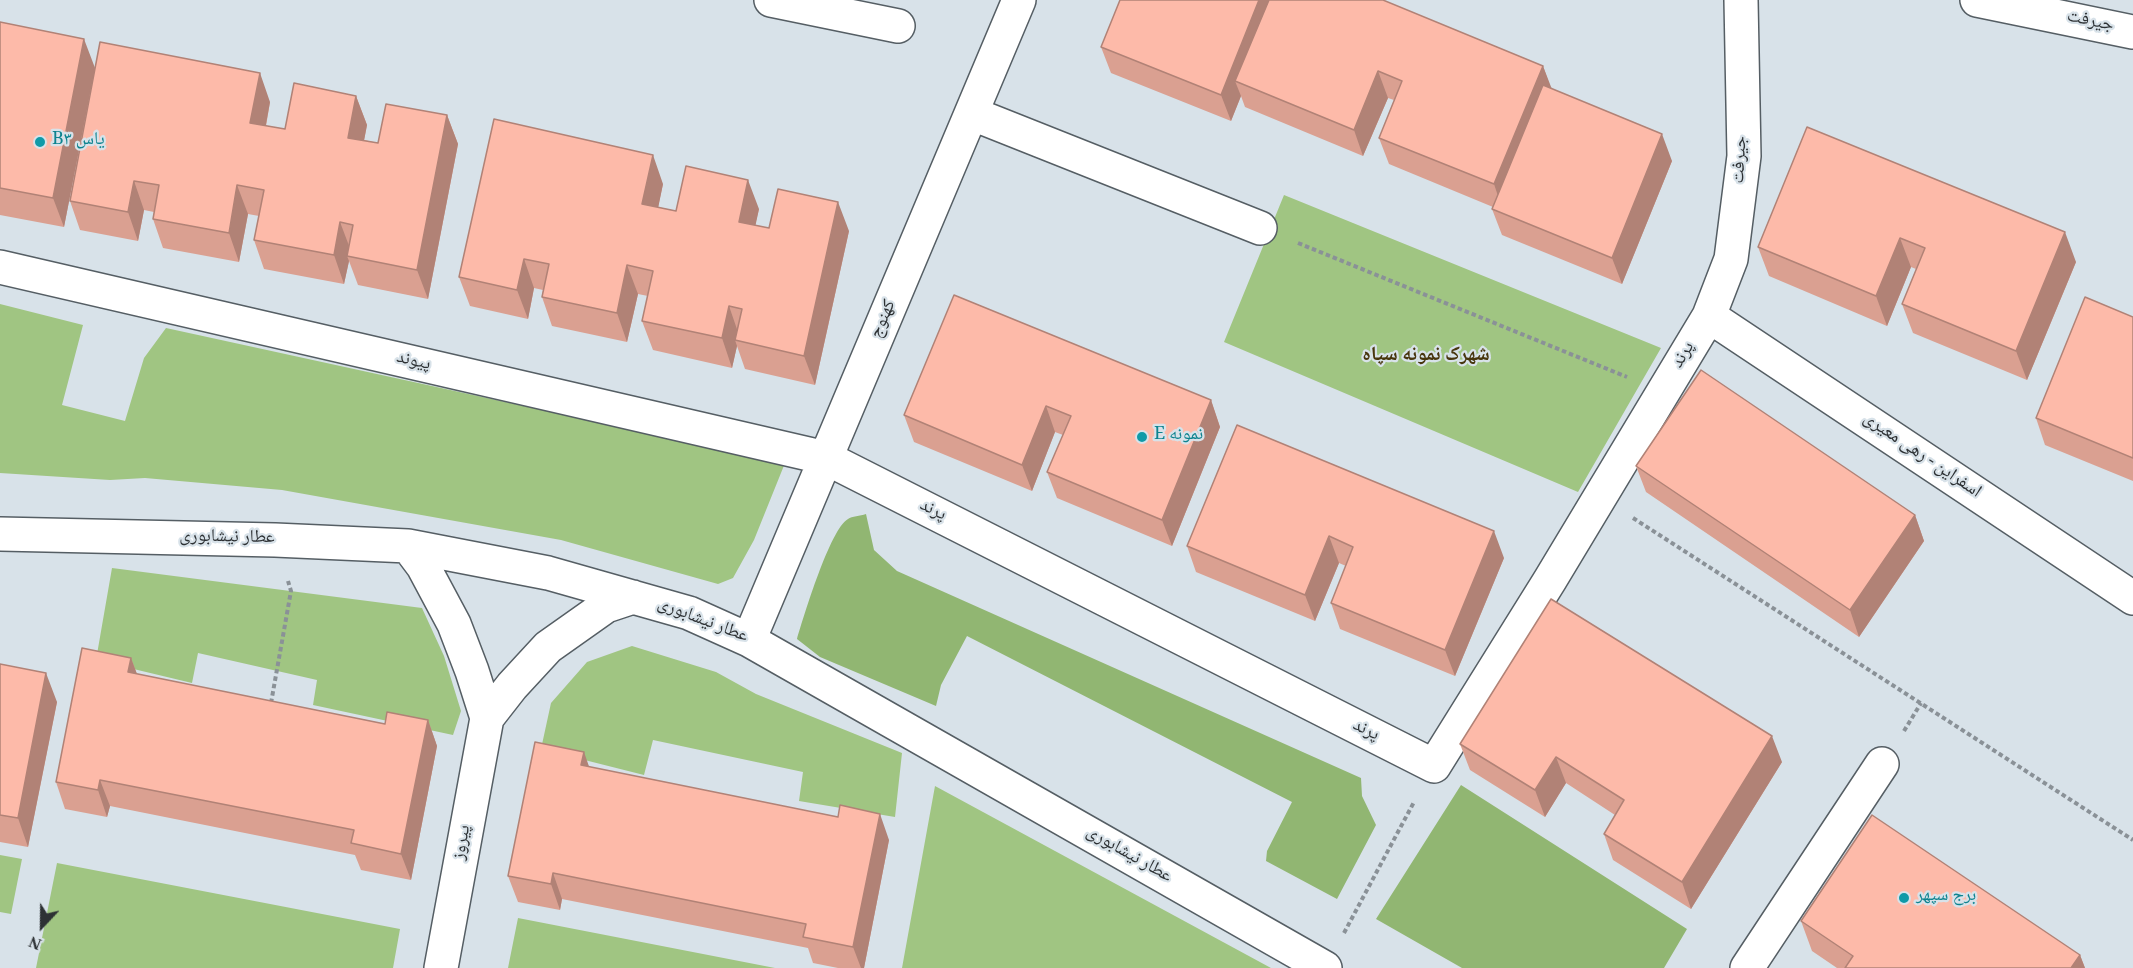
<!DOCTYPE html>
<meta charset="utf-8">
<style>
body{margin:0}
#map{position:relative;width:2133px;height:968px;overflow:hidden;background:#d8e2e9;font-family:Georgia,serif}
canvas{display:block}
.north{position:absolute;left:12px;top:896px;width:60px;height:60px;-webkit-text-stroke:4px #d8e2e9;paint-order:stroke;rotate:202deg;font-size:16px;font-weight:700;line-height:24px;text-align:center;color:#2d3134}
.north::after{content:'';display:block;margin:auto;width:21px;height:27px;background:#2d3134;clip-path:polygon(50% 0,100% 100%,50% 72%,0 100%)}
</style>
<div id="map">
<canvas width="2133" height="968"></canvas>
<div class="north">N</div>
</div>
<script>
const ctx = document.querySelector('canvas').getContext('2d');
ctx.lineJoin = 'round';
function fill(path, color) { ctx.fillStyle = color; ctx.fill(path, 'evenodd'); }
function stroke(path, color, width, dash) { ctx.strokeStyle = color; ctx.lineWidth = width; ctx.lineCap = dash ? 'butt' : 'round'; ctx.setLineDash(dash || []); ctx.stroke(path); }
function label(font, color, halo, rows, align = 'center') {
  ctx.font = font + ' Georgia,"Noto Naskh Arabic",serif'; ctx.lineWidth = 4.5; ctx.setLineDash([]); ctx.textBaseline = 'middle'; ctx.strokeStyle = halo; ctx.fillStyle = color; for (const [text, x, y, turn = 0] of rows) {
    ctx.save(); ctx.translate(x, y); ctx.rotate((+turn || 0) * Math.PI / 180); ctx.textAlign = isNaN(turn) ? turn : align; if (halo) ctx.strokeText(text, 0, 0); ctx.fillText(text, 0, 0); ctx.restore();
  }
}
fill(new Path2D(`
 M 1284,195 L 1661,348 L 1578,492 L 1224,342 Z
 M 0,304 L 83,325 L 62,405 L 125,421 L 144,358 L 166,328 L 785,463 L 754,540 L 733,578 L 718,584 L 561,540 L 282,490 L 145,478 L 110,480 L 0,473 Z
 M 112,568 L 422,608 L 444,656 L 461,711 L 453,735 L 313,705 L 317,680 L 198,653 L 192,683 L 96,660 Z
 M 632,646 L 716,672 L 756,694 L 902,753 L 895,817 L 799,801 L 803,772 L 653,740 L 644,775 L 541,749 L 551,703 L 587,662 Z
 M 935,786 L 1271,968 L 902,968 Z
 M 0,855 L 22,859 L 11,914 L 0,912 Z
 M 57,863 L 400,929 L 393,968 L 36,968 Z
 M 518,918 L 775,968 L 508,968 Z`), '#a0c582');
fill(new Path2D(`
 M 866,514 L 874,550 L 897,571 L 1361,778 L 1362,796 L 1376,825 L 1337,899 L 1266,861 L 1267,851 L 1292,802 L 967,636 L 941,685 L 936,706 L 820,657 L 797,639 C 804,616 830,529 848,519 C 852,516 860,516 866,514 Z
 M 1461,785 L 1687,929 L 1664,968 L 1462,968 L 1376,919 Z`), '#91b672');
const street = new Path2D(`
 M 771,0 L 898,26
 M 1977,0 L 2133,32
 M 973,114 L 1260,228
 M 0,267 L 826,458 L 1434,766 L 1550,580 L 1709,316 L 1731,259 L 1744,156 L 1741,0
 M 1709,316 L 2133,598
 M 0,534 L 275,540 L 408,546 L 548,573 L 689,613 L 749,640 L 1325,968
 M 408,546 L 423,566 L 454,624 L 472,671 L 487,718 L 441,968
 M 749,640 L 1019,0
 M 487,718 L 512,686 L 548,647 L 606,606 L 633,597
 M 1747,968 L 1882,764`);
stroke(street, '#555e64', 36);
stroke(new Path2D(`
 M 1298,243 L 1627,377
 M 1633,518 L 2133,840
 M 271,703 L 291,591 L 288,581
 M 1904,731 L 1921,703
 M 1344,933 L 1414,802`), '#8a9197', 4, [4.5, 3]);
stroke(street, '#fff', 33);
fill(new Path2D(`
 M 0,22 L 95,68 L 64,227 L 0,215 Z
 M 1101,47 L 1543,66 L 1551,89 L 1672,161 L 1622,284 L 1502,235 L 1492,209 L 1493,207 L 1389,164 L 1379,138 L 1394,100 L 1388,98 L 1363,156 L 1245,107 L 1241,96 L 1231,121 L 1111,73 Z
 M 356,96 L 367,125 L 364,140 L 378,143 L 447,115 L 458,144 L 428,299 L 358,285 L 349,261 L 344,284 L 264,269 L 254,240 L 259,216 L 248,214 L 239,262 L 163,248 L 153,219 L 154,212 L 144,210 L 138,241 L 80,230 L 70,201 L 270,102 L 266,126 L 285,129 Z
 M 1807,127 L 2076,262 L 2027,380 L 1913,333 L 1902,304 L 1916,269 L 1911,267 L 1887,326 L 1769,276 L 1758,247 Z
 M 663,184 L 658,207 L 676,211 L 759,209 L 755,225 L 769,228 L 849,231 L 815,385 L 745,369 L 737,346 L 732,368 L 653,350 L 642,321 L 648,296 L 638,294 L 627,342 L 552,326 L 542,297 L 543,290 L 534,288 L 528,319 L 470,306 L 459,277 Z
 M 954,295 L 1211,400 L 1220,427 L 1172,546 L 1057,498 L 1047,472 L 1063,435 L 1055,432 L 1032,491 L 914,442 L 904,415 Z
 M 2133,317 L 2133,481 L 2045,445 L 2036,418 Z
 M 1237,425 L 1504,558 L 1455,676 L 1340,629 L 1331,603 L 1346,566 L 1339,563 L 1315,621 L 1196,572 L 1187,546 Z
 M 1636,466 L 1915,515 L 1924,541 L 1859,637 L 1646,492 Z
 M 131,658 L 137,674 L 385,724 L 428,720 L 437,746 L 411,880 L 361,870 L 355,855 L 110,806 L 107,817 L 65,809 L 56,782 Z
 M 0,664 L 57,702 L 28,847 L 0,842 Z
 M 1460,744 L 1782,762 L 1691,909 L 1613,860 L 1604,834 L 1615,815 L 1566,783 L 1545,817 L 1470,770 Z
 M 589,767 L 889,840 L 864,968 L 838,968 L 813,963 L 808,948 L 562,899 L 560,910 L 518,902 L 508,876 Z
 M 1801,921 L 2080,955 L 2085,968 L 1837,968 L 1812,951 Z`), '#daa091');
fill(new Path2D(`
 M 1259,0 L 1280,0 L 1235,81 L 1241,96 L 1231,121 L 1221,95 Z
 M 84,39 L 95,68 L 64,227 L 53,198 Z
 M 1543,66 L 1553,92 L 1503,211 L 1494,184 Z
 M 1378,71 L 1388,98 L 1363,156 L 1354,130 Z
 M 260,73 L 270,102 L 261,152 L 250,123 Z
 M 356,96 L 367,125 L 359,167 L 348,138 Z
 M 447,115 L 458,144 L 428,299 L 417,270 Z
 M 1662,134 L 1672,161 L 1622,284 L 1612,258 Z
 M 653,155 L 663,184 L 653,233 L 642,204 Z
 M 748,180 L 759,209 L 750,251 L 739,222 Z
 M 134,181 L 144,210 L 138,241 L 128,212 Z
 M 237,185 L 248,214 L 239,262 L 229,233 Z
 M 838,202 L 849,231 L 815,385 L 804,356 Z
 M 340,222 L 351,251 L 347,256 L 349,261 L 344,284 L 334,255 Z
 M 2065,232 L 2076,262 L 2027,380 L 2016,351 Z
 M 1900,238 L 1911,267 L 1887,326 L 1876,296 Z
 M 524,259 L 534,288 L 528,319 L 517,290 Z
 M 627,265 L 638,294 L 627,342 L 617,313 Z
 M 729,306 L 739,335 L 735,340 L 737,346 L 732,368 L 722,338 Z
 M 1211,400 L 1220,427 L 1172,546 L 1162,520 Z
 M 1046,406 L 1055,432 L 1032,491 L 1022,465 Z
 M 1915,515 L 1924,541 L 1859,637 L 1850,610 Z
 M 1494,531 L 1504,558 L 1455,676 L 1445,650 Z
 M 1329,536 L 1339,563 L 1315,621 L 1305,595 Z
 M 131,658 L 141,685 L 128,672 Z
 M 46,673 L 57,702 L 28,847 L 18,818 Z
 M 428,720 L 437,746 L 411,880 L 401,854 Z
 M 1772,736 L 1782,762 L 1691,909 L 1682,882 Z
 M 584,752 L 593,778 L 581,765 Z
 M 1556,757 L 1566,783 L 1545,817 L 1535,790 Z
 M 100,780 L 110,806 L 107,817 L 98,790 Z
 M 880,814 L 889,840 L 864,968 L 861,968 L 853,947 Z
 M 553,873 L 562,899 L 560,910 L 551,884 Z
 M 2080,955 L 2085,968 L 2071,968 Z`), '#b18276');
const building = new Path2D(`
 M 1120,0 L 1259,0 L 1221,95 L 1101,47 Z
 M 1269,0 L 1383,0 L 1543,66 L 1494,184 L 1379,138 L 1402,81 L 1378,71 L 1354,130 L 1235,81 Z
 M 0,22 L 84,39 L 53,198 L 0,188 Z
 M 100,42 L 260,73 L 250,123 L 285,129 L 294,83 L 356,96 L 348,138 L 378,143 L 386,104 L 447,115 L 417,270 L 347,256 L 353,225 L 340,222 L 334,255 L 254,240 L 264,190 L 237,185 L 229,233 L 153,219 L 159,185 L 134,181 L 128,212 L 70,201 Z
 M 1543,85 L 1662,134 L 1612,258 L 1492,209 Z
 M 494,119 L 653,155 L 642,204 L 676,211 L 686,166 L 748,180 L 739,222 L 769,228 L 778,189 L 838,202 L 804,356 L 735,340 L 742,309 L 729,306 L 722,338 L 642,321 L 653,271 L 627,265 L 617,313 L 542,297 L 549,264 L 524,259 L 517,290 L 459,277 Z
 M 1807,127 L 2065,232 L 2016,351 L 1902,304 L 1925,248 L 1900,238 L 1876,296 L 1758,247 Z
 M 954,295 L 1211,400 L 1162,520 L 1047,472 L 1071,416 L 1046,406 L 1022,465 L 904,415 Z
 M 2085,297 L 2133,317 L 2133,458 L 2036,418 Z
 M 1701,370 L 1915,515 L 1850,610 L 1636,466 Z
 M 1237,425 L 1494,531 L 1445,650 L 1331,603 L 1353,547 L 1329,536 L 1305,595 L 1187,546 Z
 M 1551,599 L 1772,736 L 1682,882 L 1604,834 L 1624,800 L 1556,757 L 1535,790 L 1460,744 Z
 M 82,648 L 131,658 L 128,672 L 385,724 L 387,712 L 428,720 L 401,854 L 351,843 L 354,830 L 100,780 L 98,790 L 56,782 Z
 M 0,664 L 46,673 L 18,818 L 0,815 Z
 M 535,742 L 584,752 L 581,765 L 838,817 L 840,805 L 880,814 L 853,947 L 803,937 L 806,924 L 553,873 L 551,884 L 508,876 Z
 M 1872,815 L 2080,955 L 2071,968 L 1845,968 L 1853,956 L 1801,921 Z`);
fill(building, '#fdbaa9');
stroke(building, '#b18276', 1.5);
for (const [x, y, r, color] of [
 [40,142,6,"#0f9aa8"],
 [1142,437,6,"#0f9aa8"],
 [1904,898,6,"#0f9aa8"]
]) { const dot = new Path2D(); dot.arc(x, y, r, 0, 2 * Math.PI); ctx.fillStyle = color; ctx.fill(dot); stroke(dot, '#d8e2e9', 2); }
label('18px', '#2d3134', '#d8e2e9', [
 ["جيرفت",2090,23,12],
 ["جیرفت",1742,160,-87],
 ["كهنوج",885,320,-67],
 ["پرند",1685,356,-59],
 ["پیوند",413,363,13],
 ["اسفراين - رهی معیری",1921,457,34],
 ["پرند",932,512,27],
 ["عطار نیشابوری",227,539,1],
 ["عطار نیشابوری",702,622,21],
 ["پرند",1365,732,27],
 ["پیروز",464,843,-80],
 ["عطار نیشابوری",1128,856,30]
]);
label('18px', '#0d838f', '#d8e2e9', [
 ["B۳ یاس",52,142],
 ["E نمونه",1154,437],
 ["برج سپهر",1916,898]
], 'left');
label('bold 20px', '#47350d', '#d8e2e9', [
 ["شهرک نمونه سپاه",1426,357]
]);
</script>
